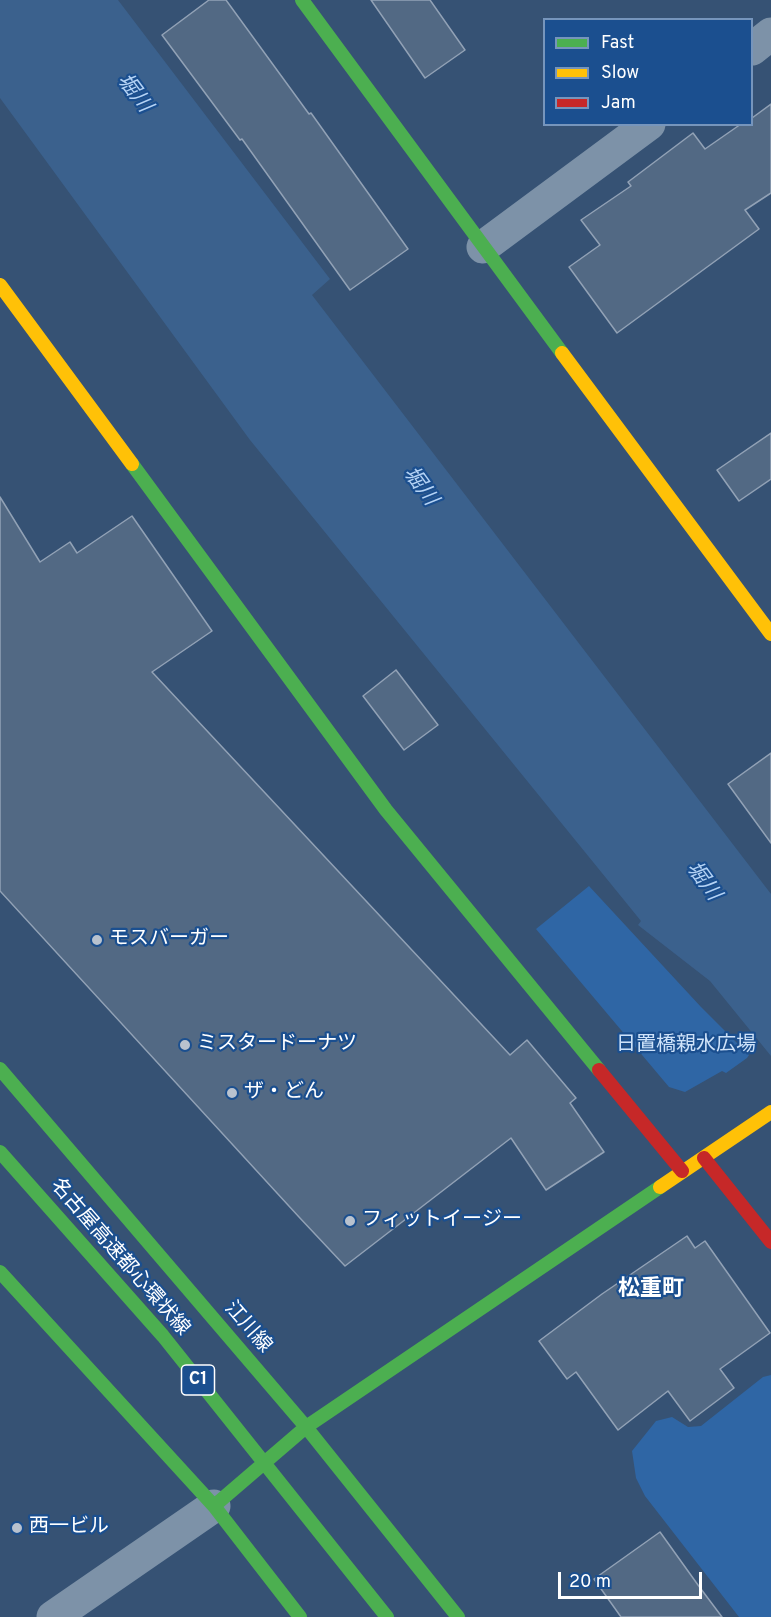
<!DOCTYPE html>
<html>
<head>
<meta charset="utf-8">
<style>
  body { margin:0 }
  #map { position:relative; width:771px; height:1617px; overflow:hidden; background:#365274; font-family:Overpass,sans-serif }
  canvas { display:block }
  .legend { position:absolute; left:543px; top:18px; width:210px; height:108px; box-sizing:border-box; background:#1b4f8f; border:2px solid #7695bc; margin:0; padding:8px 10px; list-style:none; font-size:18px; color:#fff }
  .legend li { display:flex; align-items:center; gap:12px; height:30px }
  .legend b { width:30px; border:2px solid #7695bc }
  .scale { position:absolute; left:558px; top:1572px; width:144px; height:27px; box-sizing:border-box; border:3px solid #fff; border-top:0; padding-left:8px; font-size:18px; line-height:21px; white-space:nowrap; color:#fff; -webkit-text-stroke:4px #1b4f8f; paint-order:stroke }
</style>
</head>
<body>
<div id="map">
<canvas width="771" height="1617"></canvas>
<ul class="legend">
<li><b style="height:8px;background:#4caf50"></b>Fast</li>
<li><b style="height:8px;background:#ffc107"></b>Slow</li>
<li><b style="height:8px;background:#c62828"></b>Jam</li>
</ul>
<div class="scale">20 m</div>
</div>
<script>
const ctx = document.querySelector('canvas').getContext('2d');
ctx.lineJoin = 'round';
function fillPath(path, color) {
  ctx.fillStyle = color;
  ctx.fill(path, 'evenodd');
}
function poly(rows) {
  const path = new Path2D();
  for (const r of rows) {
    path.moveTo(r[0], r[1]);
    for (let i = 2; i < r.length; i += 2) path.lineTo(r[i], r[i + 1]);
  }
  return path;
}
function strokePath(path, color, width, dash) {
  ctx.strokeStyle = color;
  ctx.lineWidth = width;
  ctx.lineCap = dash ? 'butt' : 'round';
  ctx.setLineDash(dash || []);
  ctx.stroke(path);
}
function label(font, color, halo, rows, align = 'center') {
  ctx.font = font + ' Overpass,"Noto Sans JP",sans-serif';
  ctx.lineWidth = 4.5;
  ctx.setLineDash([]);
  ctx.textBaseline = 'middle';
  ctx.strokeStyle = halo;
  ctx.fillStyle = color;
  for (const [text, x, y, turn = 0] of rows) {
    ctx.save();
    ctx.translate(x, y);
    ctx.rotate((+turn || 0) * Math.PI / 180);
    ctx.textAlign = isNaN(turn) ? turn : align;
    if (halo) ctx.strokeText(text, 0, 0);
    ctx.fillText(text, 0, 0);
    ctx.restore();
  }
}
const green = poly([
  [589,886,701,1007,749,1055,747,1058,726,1073,722,1071,685,1092,669,1087,536,929],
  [771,1375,771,1617,739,1617,645,1496,636,1478,632,1451,656,1421,672,1417,688,1427,701,1426,763,1377]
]);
const water = poly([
  [0,0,118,0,330,279,312,295,771,894,771,1056,710,981,638,925,641,921,250,440,0,98]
]);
const building = poly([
  [209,0,226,0,309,114,311,113,408,249,350,290,242,139,240,140,162,35,209,0],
  [371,0,430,0,465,50,425,78,371,0],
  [771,104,771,193,745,210,759,229,617,333,569,267,600,245,581,220,631,186,628,182,693,133,705,149,741,124,752,124,752,118,771,104],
  [771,433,771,479,739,501,717,470,771,433],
  [0,497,40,562,70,542,77,553,132,516,212,631,152,672,510,1055,527,1040,576,1098,570,1103,604,1152,546,1190,511,1138,345,1266,299,1217,0,891,0,497],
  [396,670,438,725,404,750,363,696,396,670],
  [771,753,771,843,728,784,771,753],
  [687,1236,695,1248,705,1241,770,1333,720,1369,734,1388,690,1421,668,1391,618,1430,576,1372,567,1379,539,1341,602,1294,687,1236],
  [660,1532,698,1585,722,1617,621,1617,594,1579,660,1532]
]);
const street = poly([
  [752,49,771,34],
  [483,247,649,124],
  [53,1617,214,1506]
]);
const fast = poly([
  [302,0,562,353],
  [132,464,386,810,599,1070],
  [0,1069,306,1427,458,1617],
  [0,1152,163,1336,387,1617],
  [0,1272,214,1506,300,1617],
  [214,1506,306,1427,660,1187]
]);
const slow = poly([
  [0,285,132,464],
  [562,353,771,634],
  [660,1187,771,1112]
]);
const jam = poly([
  [599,1070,682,1171],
  [704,1158,771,1242]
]);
const markers = [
  [97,940,6,"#b9c2ce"],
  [185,1045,6,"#b9c2ce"],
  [232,1093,6,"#b9c2ce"],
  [350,1221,6,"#b9c2ce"],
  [17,1528,6,"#b9c2ce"]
];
const shields = [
  [198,1380,33]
];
const shieldNames = [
  ["C1",198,1380]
];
const poiNames = [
  ["モスバーガー",109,940],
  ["ミスタードーナツ",197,1045],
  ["ザ・どん",244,1093],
  ["フィットイージー",362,1221],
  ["西一ビル",29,1528]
];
const parkNames = [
  ["日置橋親水広場",686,1046]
];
const streetNames = [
  ["名古屋高速都心環状線",119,1258,49],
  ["江川線",247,1328,49]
];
const waterNames = [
  ["堀川",133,94,53],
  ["堀川",419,487,54],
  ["堀川",702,882,54]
];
const quarterNames = [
  ["松重町",651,1291]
];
fillPath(green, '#2f66a5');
fillPath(water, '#3b618d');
fillPath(building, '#526984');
strokePath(building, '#92a2b6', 1.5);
strokePath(street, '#7d92a8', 33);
strokePath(fast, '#4caf50', 14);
strokePath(slow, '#ffc107', 14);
strokePath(jam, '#c62828', 14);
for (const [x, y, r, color] of markers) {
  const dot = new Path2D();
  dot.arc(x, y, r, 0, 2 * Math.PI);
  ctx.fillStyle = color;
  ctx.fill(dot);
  strokePath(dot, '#1b4f8f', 2);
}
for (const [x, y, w] of shields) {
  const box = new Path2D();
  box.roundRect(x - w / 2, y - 15, w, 30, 4.5);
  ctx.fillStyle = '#1b4f8f';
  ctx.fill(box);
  strokePath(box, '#fff', 1.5);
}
label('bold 18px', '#fff', null, shieldNames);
label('20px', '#fff', '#1b4f8f', poiNames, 'left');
label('20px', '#cfe3fa', '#1b4f8f', parkNames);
label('20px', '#fff', '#1b4f8f', streetNames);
label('italic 21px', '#b5d3f5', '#1b4f8f', waterNames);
label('bold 22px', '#fff', '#1b4f8f', quarterNames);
</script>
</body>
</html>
